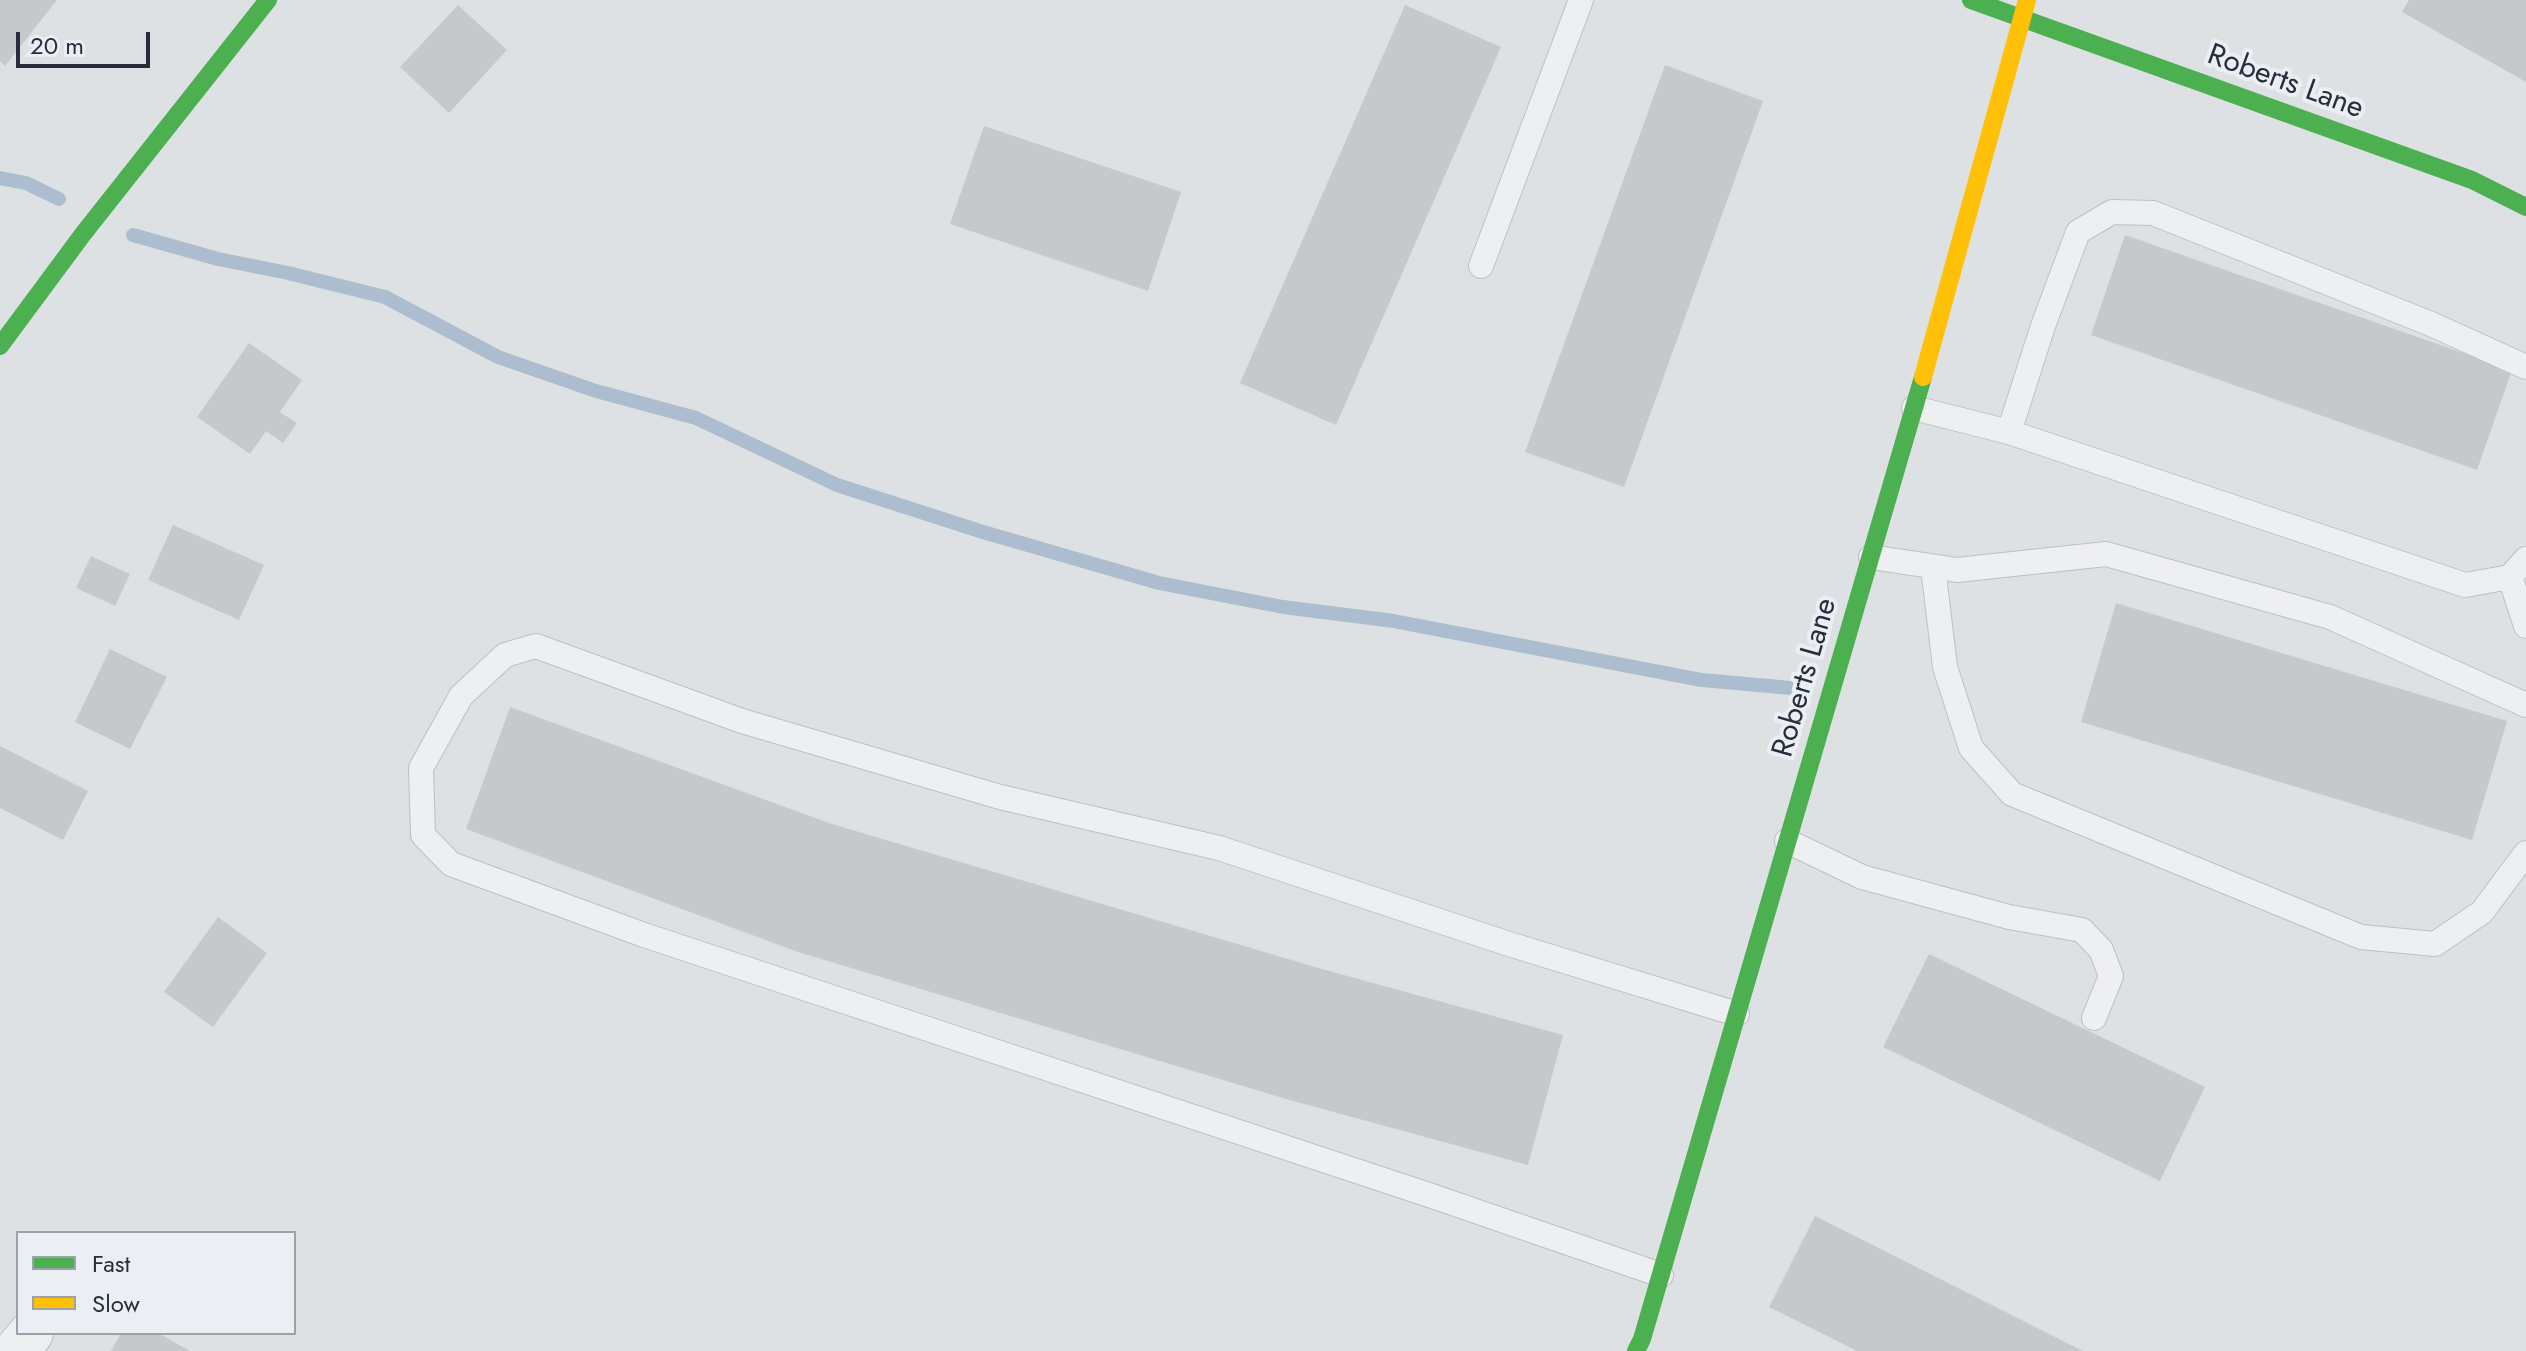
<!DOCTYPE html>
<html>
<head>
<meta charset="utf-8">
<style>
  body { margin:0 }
  #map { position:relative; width:2526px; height:1351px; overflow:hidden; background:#dee1e4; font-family:Jost,sans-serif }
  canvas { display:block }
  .legend { position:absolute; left:16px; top:1231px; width:280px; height:104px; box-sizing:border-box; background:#ebeff4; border:2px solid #9ca2aa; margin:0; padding:10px 14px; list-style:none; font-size:24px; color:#262e3c }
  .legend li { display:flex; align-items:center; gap:16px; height:40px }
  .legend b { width:40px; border:2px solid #9ca2aa }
  .scale { position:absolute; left:16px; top:32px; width:134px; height:36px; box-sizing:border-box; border:4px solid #262e3c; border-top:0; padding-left:10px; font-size:24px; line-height:28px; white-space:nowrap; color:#262e3c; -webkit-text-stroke:6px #ebeff4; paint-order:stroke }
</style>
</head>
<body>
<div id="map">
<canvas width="2526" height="1351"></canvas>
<ul class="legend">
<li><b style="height:10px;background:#4caf50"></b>Fast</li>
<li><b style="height:10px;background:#ffc107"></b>Slow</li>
</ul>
<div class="scale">20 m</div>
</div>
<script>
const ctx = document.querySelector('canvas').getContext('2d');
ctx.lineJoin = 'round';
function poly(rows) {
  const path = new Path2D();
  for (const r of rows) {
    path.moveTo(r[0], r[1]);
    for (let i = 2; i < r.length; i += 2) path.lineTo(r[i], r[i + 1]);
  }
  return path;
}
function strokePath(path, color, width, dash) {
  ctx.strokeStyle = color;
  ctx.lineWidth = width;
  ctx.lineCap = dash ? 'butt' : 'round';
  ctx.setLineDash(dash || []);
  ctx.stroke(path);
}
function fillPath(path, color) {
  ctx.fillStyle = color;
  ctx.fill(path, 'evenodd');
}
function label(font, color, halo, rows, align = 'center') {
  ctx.font = font + ' Jost,sans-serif';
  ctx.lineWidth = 8;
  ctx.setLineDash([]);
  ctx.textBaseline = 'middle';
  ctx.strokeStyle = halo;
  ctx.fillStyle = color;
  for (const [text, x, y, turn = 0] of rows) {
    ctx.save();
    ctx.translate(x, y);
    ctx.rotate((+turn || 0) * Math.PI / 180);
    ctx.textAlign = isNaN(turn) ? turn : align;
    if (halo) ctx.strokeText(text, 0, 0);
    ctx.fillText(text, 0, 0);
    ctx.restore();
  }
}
const stream = poly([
  [0,178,26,183,59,199],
  [133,235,218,259,288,273,385,297,498,357,596,391,696,418,837,485,983,532,1159,583,1283,607,1394,621,1702,680,1802,689]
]);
const building = poly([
  [0,0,57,0,5,66,0,61],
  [2409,0,2526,0,2526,82,2402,12],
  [458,5,507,50,449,113,400,67],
  [1405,5,1501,47,1336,425,1240,383],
  [1665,65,1763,101,1624,487,1525,452],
  [984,126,1181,192,1148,291,950,224],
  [2125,235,2512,370,2477,470,2091,335],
  [249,343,302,380,280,412,297,423,283,443,266,431,250,454,197,417],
  [173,525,264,565,239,620,148,580],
  [91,556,130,574,115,606,76,588],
  [2116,603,2507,721,2472,840,2081,722],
  [110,649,167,677,130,749,75,722],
  [510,707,832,824,1322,969,1563,1035,1528,1165,1286,1099,798,952,466,829],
  [0,746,88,791,63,840,0,808],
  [218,917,267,953,213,1027,164,992],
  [1929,954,2205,1087,2160,1181,1883,1047],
  [1815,1216,2083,1351,1857,1351,1769,1307],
  [121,1333,158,1333,190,1351,111,1351]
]);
const lane = poly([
  [1481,266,1581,0],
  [1914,408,2009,432,2465,585,2510,577,2526,559],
  [2009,432,2043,326,2078,232,2112,212,2153,213,2431,324,2526,367],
  [1871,557,1957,570,2106,554,2330,617,2526,705],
  [1933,567,1945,667,1971,748,2012,794,2361,937,2435,944,2482,912,2526,853],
  [2510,577,2526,626],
  [1787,841,1862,877,2009,917,2082,930,2101,950,2111,976,2094,1018],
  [1661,1275,1432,1196,644,935,451,864,423,835,421,768,461,696,505,655,536,646,742,721,1000,797,1219,848,1509,944,1737,1014]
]);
const street = poly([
  [16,1351,31,1333]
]);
const fast = poly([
  [1971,0,2472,180,2526,207],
  [0,346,83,234,268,0],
  [1636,1351,1642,1339,1923,377]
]);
const slow = poly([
  [1923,377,2027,0]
]);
const streetNames = [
  ["Roberts Lane",2285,83,20],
  ["Roberts Lane",1806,678,-74]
];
strokePath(stream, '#acbdcf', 14);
fillPath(building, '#c6c9cc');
strokePath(lane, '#bdbfc2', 26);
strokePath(street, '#bdbfc2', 46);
strokePath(lane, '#eeeff1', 24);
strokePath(street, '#eeeff1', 44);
strokePath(fast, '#4caf50', 18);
strokePath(slow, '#ffc107', 18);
label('30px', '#262e3c', '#ebeff4', streetNames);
</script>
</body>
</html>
